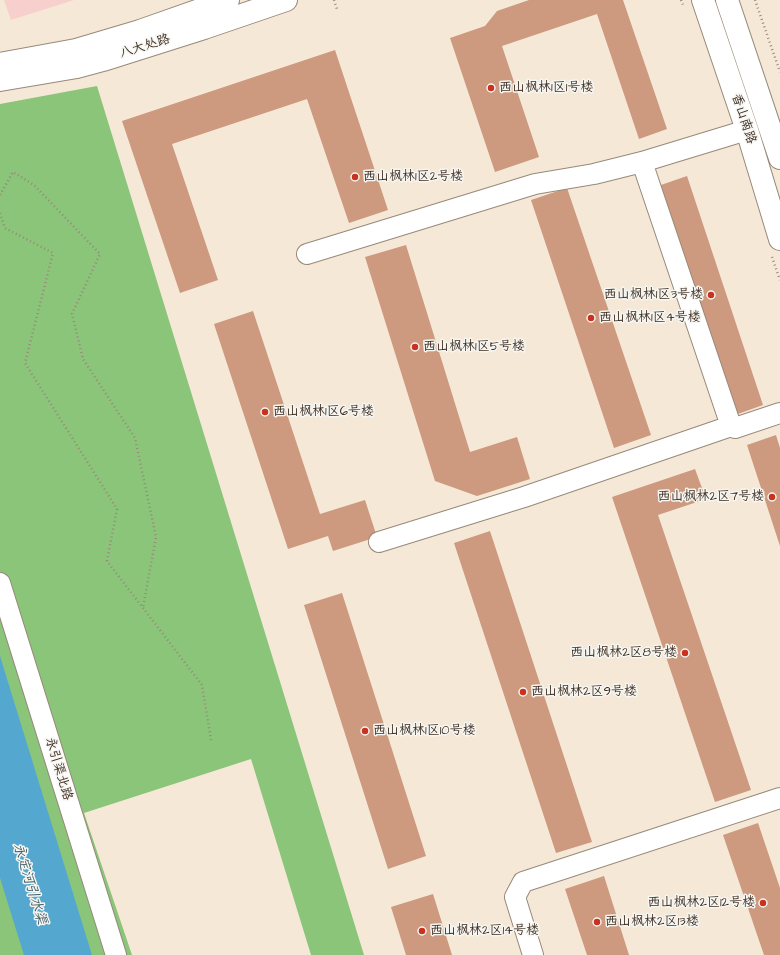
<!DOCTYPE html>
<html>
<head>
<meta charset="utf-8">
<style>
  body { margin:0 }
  canvas { display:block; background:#f5e8d6 }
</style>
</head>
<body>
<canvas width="780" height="955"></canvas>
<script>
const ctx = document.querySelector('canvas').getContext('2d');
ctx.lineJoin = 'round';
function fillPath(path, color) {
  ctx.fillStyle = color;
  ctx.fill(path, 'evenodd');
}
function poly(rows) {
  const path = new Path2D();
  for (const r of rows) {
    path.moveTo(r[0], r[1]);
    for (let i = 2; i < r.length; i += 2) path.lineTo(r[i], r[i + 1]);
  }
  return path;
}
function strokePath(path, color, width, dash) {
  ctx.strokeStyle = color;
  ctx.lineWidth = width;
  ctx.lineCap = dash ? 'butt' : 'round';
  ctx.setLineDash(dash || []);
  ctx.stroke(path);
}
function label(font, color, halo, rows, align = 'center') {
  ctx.font = font + ' "Architects Daughter","LXGW WenKai TC",sans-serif';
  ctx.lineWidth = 3;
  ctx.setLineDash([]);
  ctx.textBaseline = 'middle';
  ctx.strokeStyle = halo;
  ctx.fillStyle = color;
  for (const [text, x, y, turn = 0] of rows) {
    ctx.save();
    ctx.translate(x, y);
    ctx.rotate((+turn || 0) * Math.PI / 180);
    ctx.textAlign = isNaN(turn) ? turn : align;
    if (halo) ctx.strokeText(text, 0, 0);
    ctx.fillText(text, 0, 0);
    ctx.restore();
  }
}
const built = poly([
  [4,0,74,0,11,20]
]);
const green = poly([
  [97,86,364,955,311,955,251,759,84,813,132,955,0,955,0,104]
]);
const water = poly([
  [0,656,92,955,24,955,0,878]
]);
const building = poly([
  [529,0,623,0,667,129,639,139,597,14,502,46,539,157,495,172,450,38,485,26,497,11],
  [335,50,388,210,349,223,307,99,172,144,218,280,180,293,122,121],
  [687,176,763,405,735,415,658,186],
  [567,188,651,435,614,448,531,200],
  [406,245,470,452,517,437,530,479,477,496,435,481,365,257],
  [253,311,320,514,365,500,377,537,333,551,328,536,288,549,214,324],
  [776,435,780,448,780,546,747,445],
  [695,469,706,499,658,515,751,790,715,802,612,497],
  [490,531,592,842,556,853,454,543],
  [342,593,426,856,388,869,304,605],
  [758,823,780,888,780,955,764,955,723,835],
  [604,876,629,955,587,955,565,889],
  [433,894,452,955,406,955,391,907]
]);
const path = poly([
  [334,0,337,9],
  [681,0,684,7],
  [755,0,780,72],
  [0,195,13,172,34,185,100,254,72,314,83,359,135,438,156,537,143,607],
  [0,213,5,228,53,253,25,363,117,509,107,561,202,685,211,740],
  [772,257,780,280]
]);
const minor = poly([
  [642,162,731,426],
  [307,254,535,184,594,174,642,162,747,130],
  [379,542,524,497,731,426,735,428,780,413],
  [0,583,116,955],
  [533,955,515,897,523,882,780,798]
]);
const tertiary = poly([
  [0,64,76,50,140,31,228,0],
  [0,80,77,67,103,60,204,28,286,0]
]);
const secondary = poly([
  [703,0,747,130,780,239],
  [727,0,780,158]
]);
const markers = [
  [491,88,4,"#c8321e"],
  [355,177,4,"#c8321e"],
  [711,295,4,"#c8321e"],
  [591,318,4,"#c8321e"],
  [415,347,4,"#c8321e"],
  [265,412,4,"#c8321e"],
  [772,497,4,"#c8321e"],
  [685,653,4,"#c8321e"],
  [523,692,4,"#c8321e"],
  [365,731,4,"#c8321e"],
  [763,903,4,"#c8321e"],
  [597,922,4,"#c8321e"],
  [422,931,4,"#c8321e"]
];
const streetNames = [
  ["八大处路",145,47,-17],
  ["香山南路",743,119,72],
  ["永引渠北路",58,769,73]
];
const poiNames = [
  ["西山枫林1区1号楼",499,88],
  ["西山枫林1区2号楼",363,177],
  ["西山枫林1区3号楼",703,295,"right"],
  ["西山枫林1区4号楼",599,318],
  ["西山枫林1区5号楼",423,347],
  ["西山枫林1区6号楼",273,412],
  ["西山枫林2区7号楼",764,497,"right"],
  ["西山枫林2区8号楼",677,653,"right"],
  ["西山枫林2区9号楼",531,692],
  ["西山枫林1区10号楼",373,731],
  ["西山枫林2区12号楼",755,903,"right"],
  ["西山枫林2区13楼",605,922],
  ["西山枫林2区14号楼",430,931]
];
const waterNames = [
  ["永定河引水渠",29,884,73]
];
fillPath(built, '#f7d0cd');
fillPath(green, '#8ac57a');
fillPath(water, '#54a8cf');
fillPath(building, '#cd997f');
strokePath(minor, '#98897a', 22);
strokePath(tertiary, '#98897a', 24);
strokePath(secondary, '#98897a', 24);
strokePath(path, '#98897a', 2.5, [1, 3]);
strokePath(minor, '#fff', 20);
strokePath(tertiary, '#fff', 22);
strokePath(secondary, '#fff', 22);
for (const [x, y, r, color] of markers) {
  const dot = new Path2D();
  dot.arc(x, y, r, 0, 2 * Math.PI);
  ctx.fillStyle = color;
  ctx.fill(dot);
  strokePath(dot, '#f6f6f2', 1.5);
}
label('13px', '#3b2a1e', '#f6f6f2', streetNames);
label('13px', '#3b2a1e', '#f6f6f2', poiNames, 'left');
label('italic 14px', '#455c65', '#f6f6f2', waterNames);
</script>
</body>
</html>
